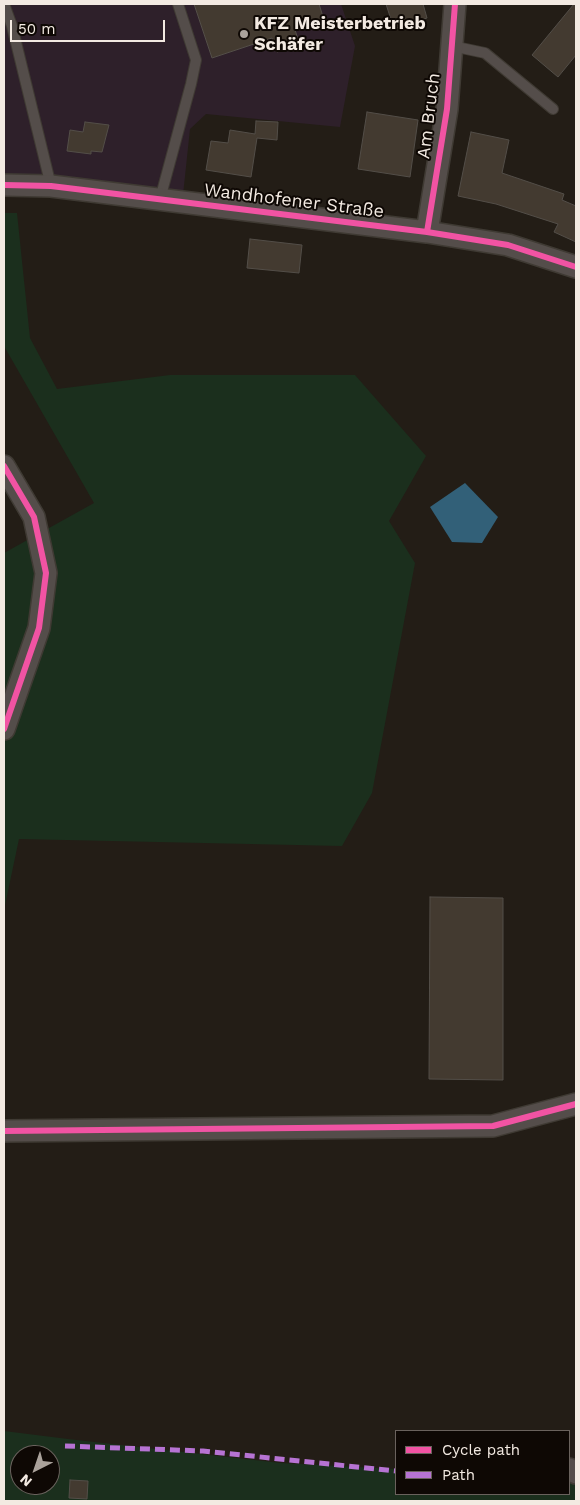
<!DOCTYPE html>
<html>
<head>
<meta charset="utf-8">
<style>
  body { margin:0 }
  #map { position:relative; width:580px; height:1505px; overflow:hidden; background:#231d16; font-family:"Work Sans",sans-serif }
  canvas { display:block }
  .frame { position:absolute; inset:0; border:5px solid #f3eae2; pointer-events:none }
  .legend { position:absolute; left:395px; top:1430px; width:175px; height:65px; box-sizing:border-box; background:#0e0804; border:1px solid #6a625d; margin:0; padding:6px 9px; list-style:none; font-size:15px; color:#f3eae2 }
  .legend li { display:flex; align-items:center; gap:10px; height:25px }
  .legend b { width:25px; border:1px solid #6a625d }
  .north { position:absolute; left:10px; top:1445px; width:50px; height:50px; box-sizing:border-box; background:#0e0804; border:1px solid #6a625d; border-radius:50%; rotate:221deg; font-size:14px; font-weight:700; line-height:20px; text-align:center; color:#f3eae2 }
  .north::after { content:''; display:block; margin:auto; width:18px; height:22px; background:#aaa29b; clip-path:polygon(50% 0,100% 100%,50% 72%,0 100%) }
  .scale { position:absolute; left:10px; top:20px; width:155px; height:22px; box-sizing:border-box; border:2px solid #f3eae2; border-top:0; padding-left:6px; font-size:15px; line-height:18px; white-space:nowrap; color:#f3eae2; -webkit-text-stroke:4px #0e0804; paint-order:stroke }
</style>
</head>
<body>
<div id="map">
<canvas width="580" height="1505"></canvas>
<div class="frame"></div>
<ul class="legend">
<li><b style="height:6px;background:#f153a3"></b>Cycle path</li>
<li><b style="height:6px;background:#b673d3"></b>Path</li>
</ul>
<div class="north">N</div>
<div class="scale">50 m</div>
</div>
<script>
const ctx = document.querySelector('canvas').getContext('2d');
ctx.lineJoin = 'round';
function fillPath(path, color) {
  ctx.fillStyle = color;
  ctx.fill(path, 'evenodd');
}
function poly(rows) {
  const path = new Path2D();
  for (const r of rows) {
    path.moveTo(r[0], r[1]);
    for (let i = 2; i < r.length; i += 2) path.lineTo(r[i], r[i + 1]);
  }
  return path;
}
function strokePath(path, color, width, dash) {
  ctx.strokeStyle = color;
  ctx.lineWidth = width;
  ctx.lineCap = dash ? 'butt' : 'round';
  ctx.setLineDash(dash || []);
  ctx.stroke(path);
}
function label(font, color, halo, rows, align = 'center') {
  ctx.font = font + ' "Work Sans",sans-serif';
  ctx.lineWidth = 4;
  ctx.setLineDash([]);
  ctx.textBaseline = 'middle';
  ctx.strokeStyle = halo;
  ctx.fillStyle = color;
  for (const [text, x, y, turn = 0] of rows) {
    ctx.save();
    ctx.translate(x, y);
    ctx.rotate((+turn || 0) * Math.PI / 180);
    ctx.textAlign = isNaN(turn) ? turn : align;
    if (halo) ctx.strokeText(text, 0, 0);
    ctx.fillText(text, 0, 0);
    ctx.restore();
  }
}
const commercial = poly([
  [4,4,341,4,355,46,340,127,206,114,190,129,183,195,4,188]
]);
const green = poly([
  [4,213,17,213,30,338,57,389,170,375,355,375,426,456,389,521,415,563,372,793,342,846,19,839,4,910,4,553,94,503,4,346],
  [4,1431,68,1439,281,1463,396,1469,396,1494,569,1494,569,1477,576,1481,576,1501,4,1501],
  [20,1455,50,1455,50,1485,20,1485]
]);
const water = poly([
  [465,483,498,517,482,543,452,542,430,507]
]);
const building = poly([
  [194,4,319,4,324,20,295,30,300,45,277,52,272,38,212,58,194,4],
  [386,4,423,4,427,18,394,29,386,4],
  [574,4,576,4,576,55,558,77,532,55,574,4],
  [367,112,418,120,410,177,358,169,367,112],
  [256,121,278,122,277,140,257,138,251,177,206,170,211,141,228,143,230,130,255,134,256,121],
  [85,122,109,125,102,152,91,151,91,154,67,151,70,130,83,132,85,122],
  [471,132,509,140,502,173,564,194,562,200,576,206,576,242,554,232,558,224,496,204,458,196,471,132],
  [250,239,302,245,299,273,247,268,250,239],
  [430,897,503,898,503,1080,429,1079,430,897],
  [70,1480,88,1481,87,1499,69,1498,70,1480]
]);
const service = poly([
  [4,4,12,26,51,186],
  [452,46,485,53,553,109],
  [160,199,191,84,196,60,178,4]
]);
const minor = poly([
  [4,185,51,186,427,232,508,245,576,267],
  [427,232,447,109,455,4],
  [4,466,34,517,46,573,39,628,4,729],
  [4,1131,493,1126,576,1104],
  [569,1469,576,1473]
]);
const quiet = poly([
  [65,1446,203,1451,396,1471]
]);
const cycleway = poly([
  [4,185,51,186,427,232,508,245,576,267],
  [427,232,447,109,455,4],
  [4,466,34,517,46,573,39,628,4,729],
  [4,1131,493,1126,576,1104]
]);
const markers = [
  [244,34,5,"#aaa29b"]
];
const poiNames = [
  ["KFZ Meisterbetrieb",254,24],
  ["Schäfer",254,45]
];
const streetNames = [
  ["Am Bruch",429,116,-83],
  ["Wandhofener Straße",294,201,7]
];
fillPath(commercial, '#2e202a');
fillPath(green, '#1b2f1d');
fillPath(water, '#326078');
fillPath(building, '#433a30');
strokePath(building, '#534e48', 1);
strokePath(service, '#3f3a33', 12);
strokePath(minor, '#3f3a33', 24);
strokePath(service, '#544d4a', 10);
strokePath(minor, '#544d4a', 21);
strokePath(quiet, '#b673d3', 5, [10, 5]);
strokePath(cycleway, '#f153a3', 6);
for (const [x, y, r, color] of markers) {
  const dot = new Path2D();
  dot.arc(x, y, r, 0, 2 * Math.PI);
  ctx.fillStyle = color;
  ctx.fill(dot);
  strokePath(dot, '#0e0804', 2);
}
label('bold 18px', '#f3eae2', '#0e0804', poiNames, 'left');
label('18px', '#f3eae2', '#0e0804', streetNames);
</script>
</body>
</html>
